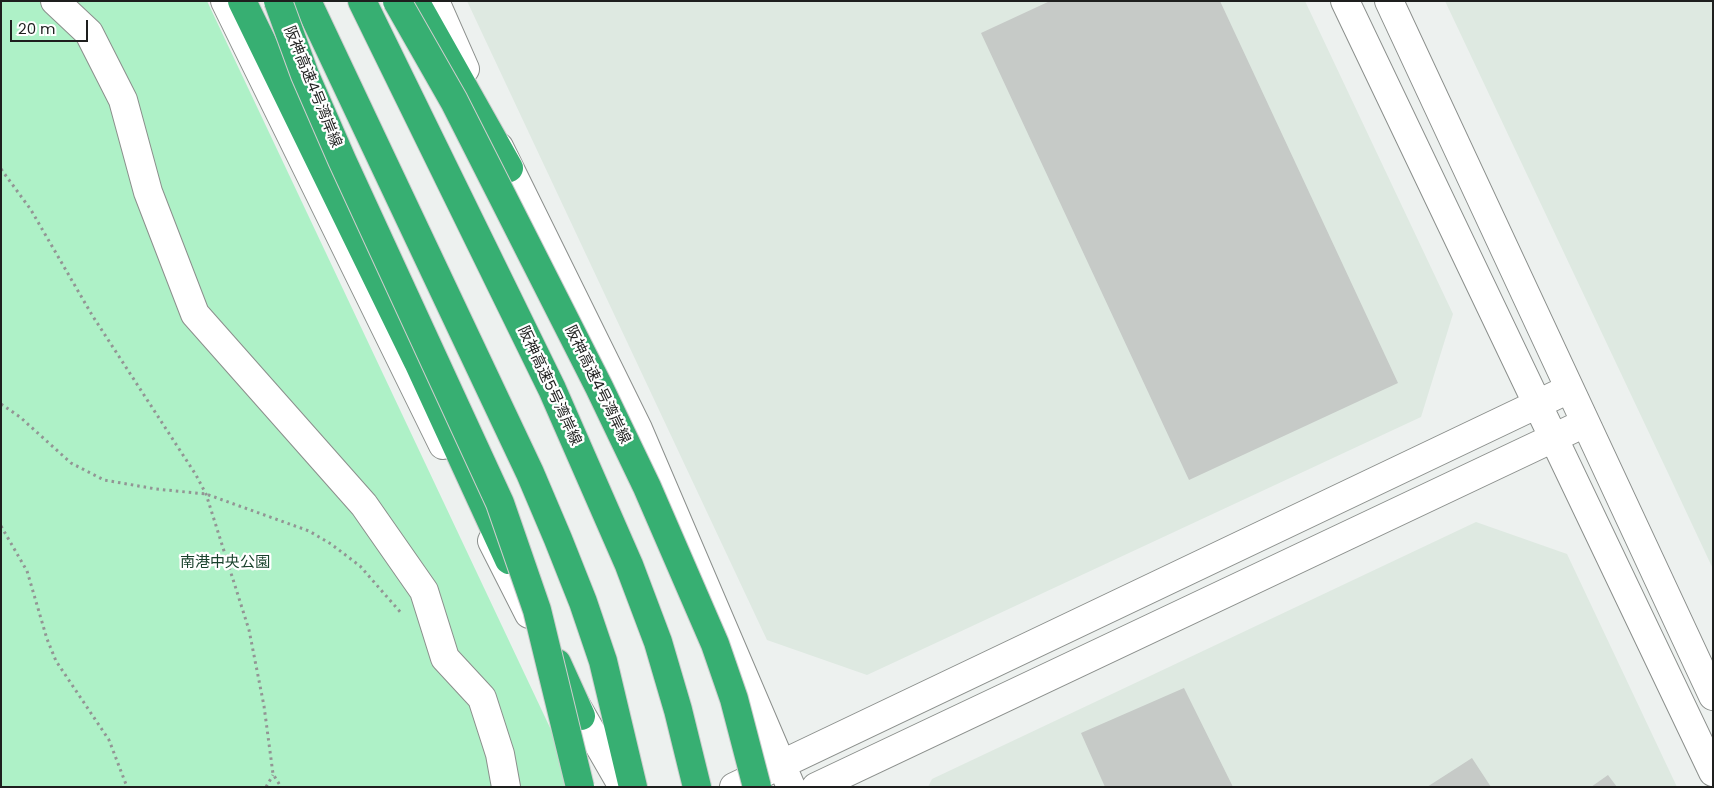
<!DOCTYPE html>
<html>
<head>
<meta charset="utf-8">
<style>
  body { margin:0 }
  #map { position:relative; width:1714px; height:788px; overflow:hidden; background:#edf1ef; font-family:Poppins,sans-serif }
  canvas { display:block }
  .frame { position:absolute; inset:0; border:2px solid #1e1f1e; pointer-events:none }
  .scale { position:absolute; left:10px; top:20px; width:78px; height:22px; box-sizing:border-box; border:2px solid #1e1f1e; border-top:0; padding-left:6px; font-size:15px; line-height:18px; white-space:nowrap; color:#1e1f1e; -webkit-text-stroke:4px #fff; paint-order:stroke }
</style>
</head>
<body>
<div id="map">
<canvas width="1714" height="788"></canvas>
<div class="frame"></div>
<div class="scale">20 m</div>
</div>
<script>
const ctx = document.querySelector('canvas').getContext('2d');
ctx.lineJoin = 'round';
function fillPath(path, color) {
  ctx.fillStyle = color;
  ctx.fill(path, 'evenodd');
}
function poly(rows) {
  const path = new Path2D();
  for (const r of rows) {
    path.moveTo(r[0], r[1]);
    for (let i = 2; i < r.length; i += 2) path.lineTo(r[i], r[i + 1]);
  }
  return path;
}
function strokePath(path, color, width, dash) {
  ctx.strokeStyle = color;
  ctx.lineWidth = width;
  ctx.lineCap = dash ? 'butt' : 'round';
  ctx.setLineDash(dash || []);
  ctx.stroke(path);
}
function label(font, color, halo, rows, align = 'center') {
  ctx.font = font + ' Poppins,"Noto Sans JP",sans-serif';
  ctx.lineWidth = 4.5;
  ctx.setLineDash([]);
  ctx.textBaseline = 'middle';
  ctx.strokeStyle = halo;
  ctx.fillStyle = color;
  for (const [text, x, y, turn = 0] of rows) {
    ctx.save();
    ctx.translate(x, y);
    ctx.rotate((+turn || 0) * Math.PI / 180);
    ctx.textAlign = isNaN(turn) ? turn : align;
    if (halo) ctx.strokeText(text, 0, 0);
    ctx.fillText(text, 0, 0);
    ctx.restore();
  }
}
const built = poly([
  [467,1,1305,1,1453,314,1421,417,867,675,767,640],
  [1445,1,1713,1,1713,569,1668,473],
  [1476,522,1567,554,1677,787,928,787,932,779]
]);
const green = poly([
  [1,1,207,1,578,787,1,787]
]);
const building = poly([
  [1050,1,1220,1,1398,383,1189,480,981,33],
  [1184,688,1233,787,1105,787,1081,733],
  [1472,758,1491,787,1427,787],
  [1608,775,1617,787,1591,787]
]);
const path = poly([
  [1,169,31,210,92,315,196,475,206,494,249,630,264,706,273,774,281,787],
  [1,404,20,417,71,463,104,480,156,489,206,494,309,531,331,544,360,566,402,614],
  [1,526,27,571,47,639,56,661,109,740,127,787],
  [266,787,273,775]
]);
const street = poly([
  [55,1,89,33,123,100,148,192,195,314,364,505,424,591,445,658,482,698,500,754,506,787],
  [225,1,443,445],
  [492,541,529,614],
  [570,695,623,787]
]);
const secondary = poly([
  [435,1,465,69],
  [1345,1,1713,772],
  [1389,1,1713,696],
  [499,147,638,429,791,787],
  [734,787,1569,389],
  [816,787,1585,423]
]);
const highway = poly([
  [242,1,418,362,509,560],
  [307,1,530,473,558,539,583,602,603,661,633,787],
  [362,1,552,389,629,565,658,642,678,710,697,787],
  [415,1,509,168],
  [557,663,581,716]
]);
const highwayBridge = poly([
  [278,1,305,75,342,160,500,503,537,610,580,787],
  [397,1,454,101,599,387,647,487,715,644,734,699,757,787]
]);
const streetNames = [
  ["阪神高速4号湾岸線",312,87,68],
  ["阪神高速4号湾岸線",597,385,64],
  ["阪神高速5号湾岸線",549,386,65]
];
const parkNames = [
  ["南港中央公園",225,563]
];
fillPath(built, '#dee9e1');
fillPath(green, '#aef1c7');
fillPath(building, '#c6cac7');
strokePath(street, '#8b8f8c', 30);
strokePath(secondary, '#8b8f8c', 30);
strokePath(highway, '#cecece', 30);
strokePath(path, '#929594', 3, [2.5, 4]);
strokePath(street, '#fff', 28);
strokePath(secondary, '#fff', 28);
strokePath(highway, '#37af72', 28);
strokePath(highwayBridge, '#cecece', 30, []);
strokePath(highwayBridge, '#37af72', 28);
label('15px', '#1e1f1e', '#fff', streetNames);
label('15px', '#19422c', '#fff', parkNames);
</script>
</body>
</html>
